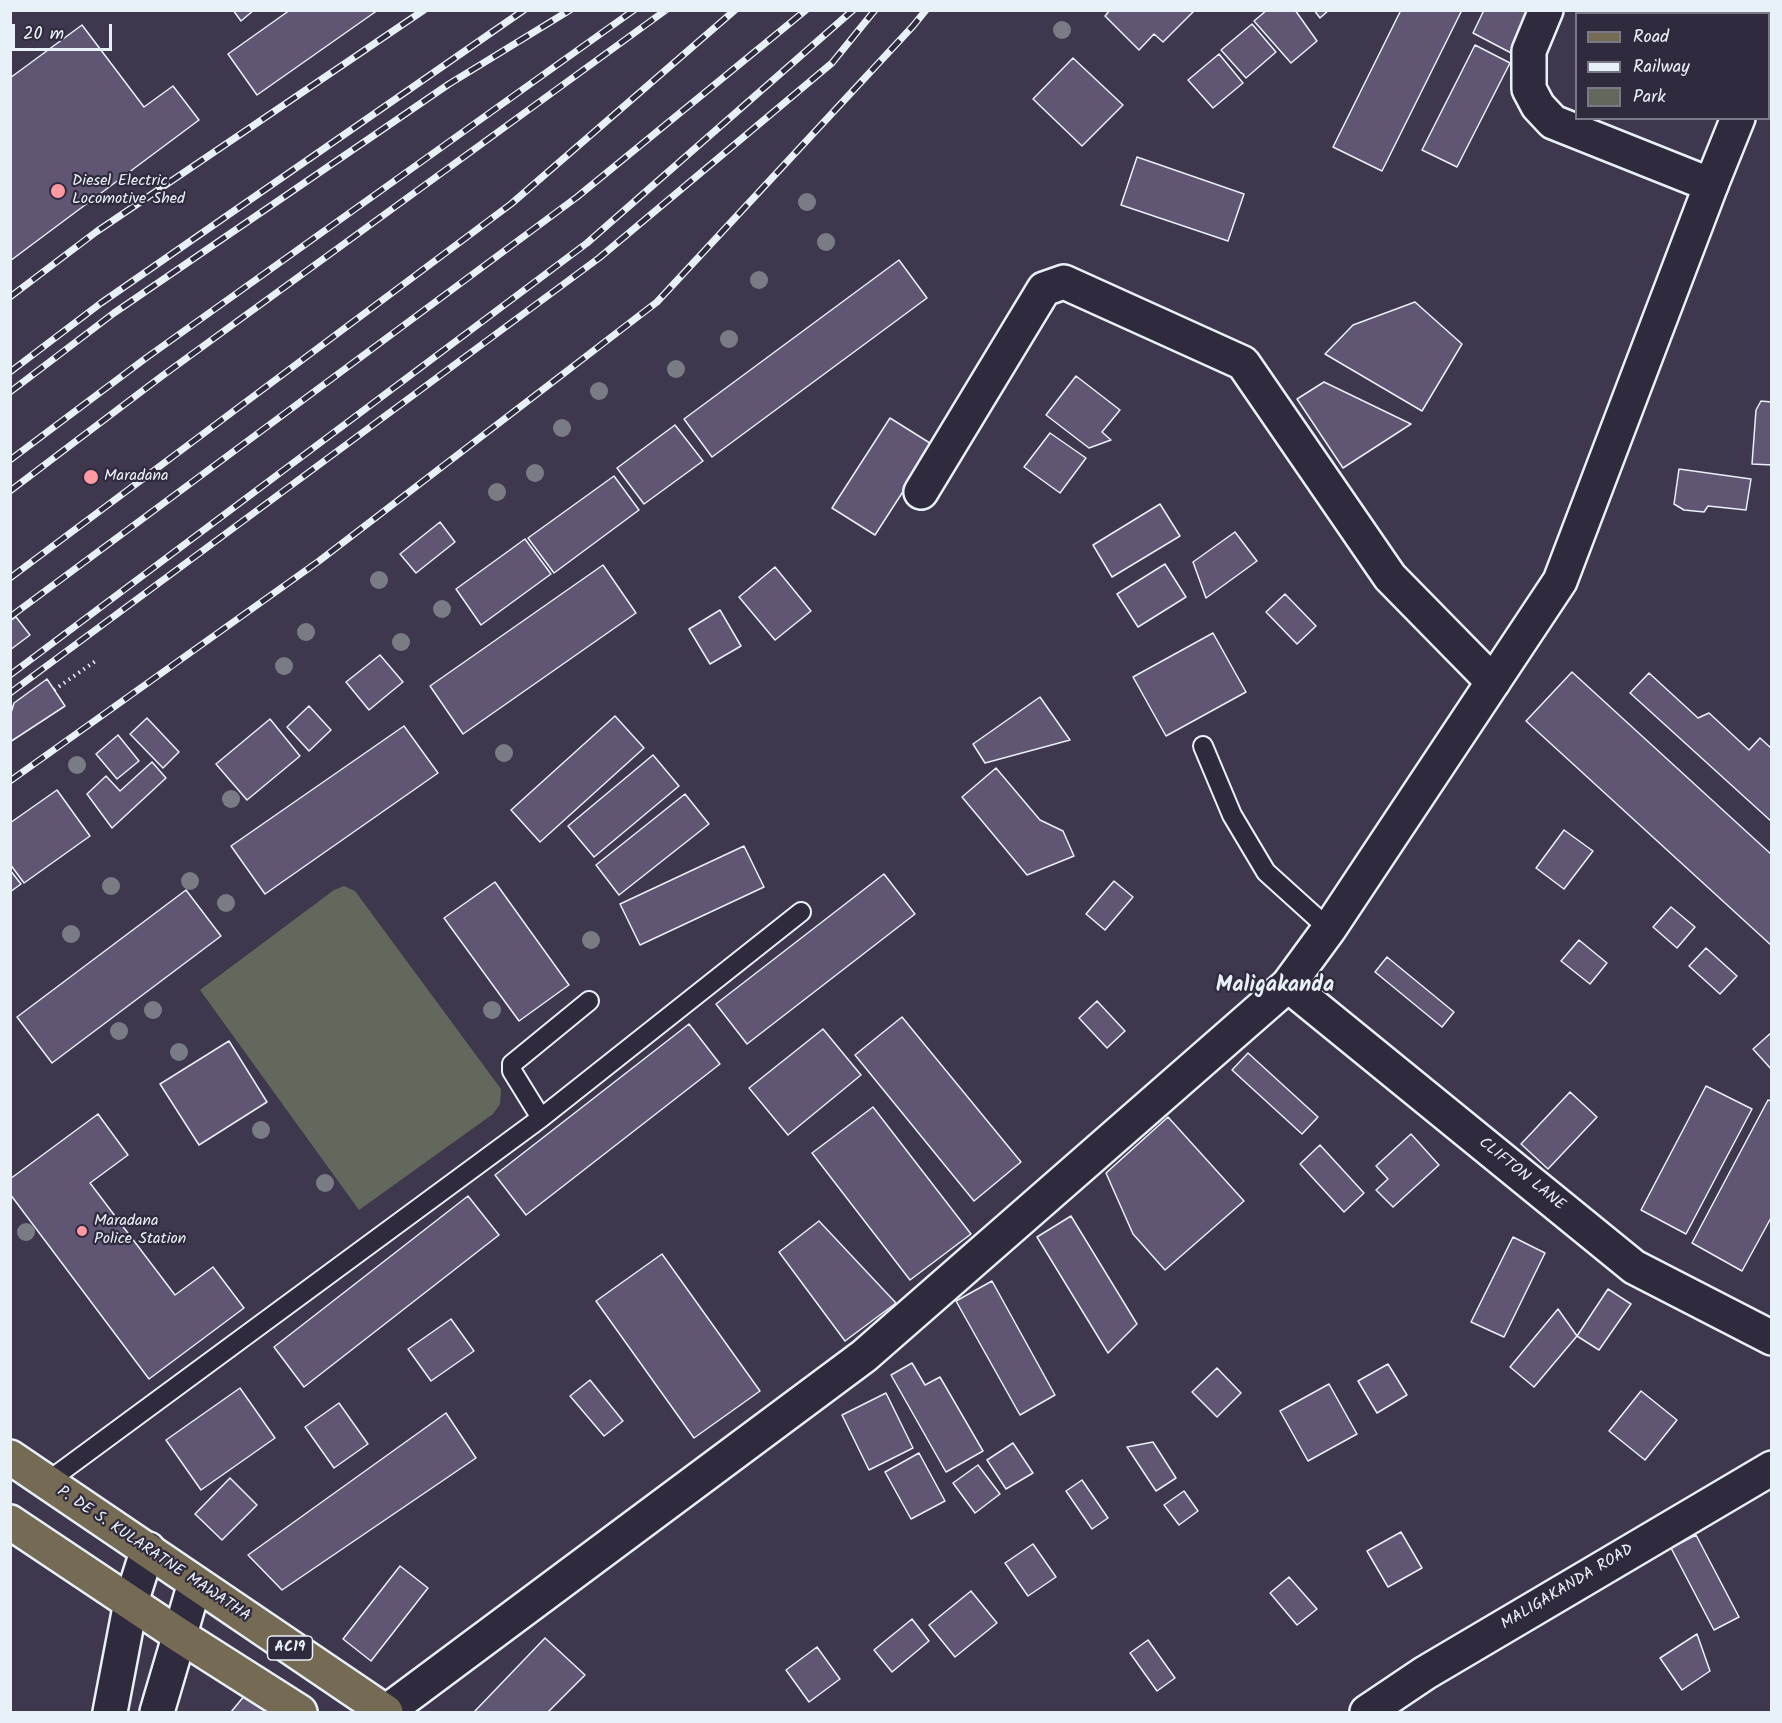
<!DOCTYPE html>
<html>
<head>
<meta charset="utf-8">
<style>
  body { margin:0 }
  #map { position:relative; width:1782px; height:1723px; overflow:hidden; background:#3e374e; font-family:Kalam,sans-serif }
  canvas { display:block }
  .frame { position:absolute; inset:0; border:12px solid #e8f1f8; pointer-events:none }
  .legend { position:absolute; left:1575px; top:12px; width:195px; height:108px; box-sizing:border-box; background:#2f2a3d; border:2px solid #797a88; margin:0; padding:8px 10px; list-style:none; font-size:18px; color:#e8f1f8 }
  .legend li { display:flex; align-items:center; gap:12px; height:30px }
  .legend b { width:30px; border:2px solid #797a88 }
  .scale { position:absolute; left:12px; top:24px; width:100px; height:27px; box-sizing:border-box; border:3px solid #e8f1f8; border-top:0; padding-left:8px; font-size:18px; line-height:21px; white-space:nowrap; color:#e8f1f8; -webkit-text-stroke:4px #2f2a3d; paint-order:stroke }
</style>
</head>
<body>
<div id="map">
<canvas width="1782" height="1723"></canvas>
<div class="frame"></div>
<ul class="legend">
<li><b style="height:8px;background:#756b55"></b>Road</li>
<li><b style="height:8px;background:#e8f1f8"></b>Railway</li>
<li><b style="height:16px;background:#62695c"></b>Park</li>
</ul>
<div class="scale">20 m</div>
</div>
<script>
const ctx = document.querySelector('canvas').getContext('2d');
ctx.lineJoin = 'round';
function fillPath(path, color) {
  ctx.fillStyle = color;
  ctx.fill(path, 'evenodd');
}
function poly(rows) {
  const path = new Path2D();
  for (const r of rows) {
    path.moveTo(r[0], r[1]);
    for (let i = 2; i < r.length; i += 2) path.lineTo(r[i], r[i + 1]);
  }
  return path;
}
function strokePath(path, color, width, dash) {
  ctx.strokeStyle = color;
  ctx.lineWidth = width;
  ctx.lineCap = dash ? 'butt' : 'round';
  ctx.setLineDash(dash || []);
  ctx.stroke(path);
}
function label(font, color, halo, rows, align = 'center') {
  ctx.font = font + ' Kalam,sans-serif';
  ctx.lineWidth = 4.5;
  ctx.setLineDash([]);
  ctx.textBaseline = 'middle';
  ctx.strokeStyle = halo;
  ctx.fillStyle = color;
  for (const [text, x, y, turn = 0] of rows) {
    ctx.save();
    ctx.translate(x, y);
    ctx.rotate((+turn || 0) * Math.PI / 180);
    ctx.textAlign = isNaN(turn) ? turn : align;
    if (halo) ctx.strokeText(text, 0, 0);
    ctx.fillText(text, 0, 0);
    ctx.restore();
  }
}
const green = poly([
  [344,886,355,891,501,1089,500,1104,493,1114,359,1210,200,990,334,890]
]);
const building = poly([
  [233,10,254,10,241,21,233,10],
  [290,10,378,10,257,95,228,54,290,10],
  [1110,10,1195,10,1163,42,1154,34,1139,50,1105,16,1110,10],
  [1267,10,1295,10,1317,41,1291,63,1254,21,1267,10],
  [1314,10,1329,10,1320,18,1314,10],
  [1401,10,1462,10,1382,171,1333,147,1401,10],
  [1484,10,1535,10,1513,54,1473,33,1484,10],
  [1640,10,1685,10,1685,14,1640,14,1640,10],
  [1252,24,1276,52,1246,78,1221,50,1252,24],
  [82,25,144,107,173,86,199,120,10,261,10,78,82,25],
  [1475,45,1510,63,1457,167,1422,150,1475,45],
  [1219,54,1243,83,1213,108,1188,80,1219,54],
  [1073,58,1123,105,1082,146,1033,99,1073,58],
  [1137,157,1244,194,1228,241,1121,205,1137,157],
  [899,260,927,298,712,457,684,419,899,260],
  [1415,302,1462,344,1422,411,1325,354,1353,325,1415,302],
  [1076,376,1120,410,1102,432,1111,440,1089,448,1046,415,1076,376],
  [1324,382,1411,424,1343,468,1297,399,1324,382],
  [1761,401,1772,402,1772,465,1752,464,1756,410,1761,401],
  [890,418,933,445,875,535,832,508,890,418],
  [675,425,703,461,644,504,617,468,675,425],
  [1050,433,1086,458,1060,493,1024,467,1050,433],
  [1679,469,1751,479,1746,510,1708,506,1704,512,1684,510,1674,504,1679,469],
  [614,476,639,510,554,573,528,538,614,476],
  [1160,504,1180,536,1112,577,1093,545,1160,504],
  [440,522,455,542,416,573,400,554,440,522],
  [1235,532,1257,561,1206,598,1193,562,1235,532],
  [525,539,551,574,481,625,456,589,525,539],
  [1165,564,1186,597,1138,627,1117,594,1165,564],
  [603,565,636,613,463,734,430,686,603,565],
  [775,567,811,611,775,640,739,597,775,567],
  [1285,594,1316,626,1297,644,1266,612,1285,594],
  [720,610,741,646,710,664,689,629,720,610],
  [16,617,30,635,10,650,10,621,16,617],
  [1213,633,1246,692,1166,736,1133,677,1213,633],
  [380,655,403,682,369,710,346,682,380,655],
  [1572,672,1772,855,1772,946,1526,721,1572,672],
  [1649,673,1698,718,1709,713,1749,750,1760,738,1772,749,1772,822,1630,693,1649,673],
  [47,679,65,706,10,742,10,716,14,703,47,679],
  [1040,697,1070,740,985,763,973,744,1040,697],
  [309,706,331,730,309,751,287,727,309,706],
  [615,716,644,748,540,842,511,810,615,716],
  [147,718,179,752,163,768,130,734,147,718],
  [270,719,300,756,247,800,216,764,270,719],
  [404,726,438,773,265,894,231,846,404,726],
  [118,735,139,761,117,779,96,754,118,735],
  [653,755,679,786,594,857,568,826,653,755],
  [152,762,166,778,112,828,87,794,106,776,120,791,152,762],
  [996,768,1040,820,1063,831,1074,856,1027,875,962,797,996,768],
  [57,790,90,836,24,883,10,864,10,823,57,790],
  [685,794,709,824,619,895,596,865,685,794],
  [1564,830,1593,851,1564,889,1536,868,1564,830],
  [744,846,764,887,640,945,620,904,744,846],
  [10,870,21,884,10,892,10,870],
  [884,874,915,914,747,1044,716,1004,884,874],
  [1114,881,1133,897,1105,930,1086,914,1114,881],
  [495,882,569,985,519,1021,444,918,495,882],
  [186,890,221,936,52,1063,17,1017,186,890],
  [1671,907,1695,927,1677,948,1653,927,1671,907],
  [1579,940,1607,963,1590,984,1561,961,1579,940],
  [1706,948,1737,976,1720,994,1689,966,1706,948],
  [1387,957,1454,1012,1442,1027,1375,972,1387,957],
  [1097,1001,1125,1031,1107,1048,1079,1018,1097,1001],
  [902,1017,1021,1162,974,1201,855,1055,902,1017],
  [689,1024,720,1064,526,1215,495,1175,689,1024],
  [823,1029,861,1075,788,1135,749,1088,823,1029],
  [1772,1032,1772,1070,1753,1049,1772,1032],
  [229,1041,267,1102,199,1145,160,1084,229,1041],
  [1248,1053,1318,1117,1302,1134,1232,1070,1248,1053],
  [1706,1086,1752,1109,1686,1234,1641,1210,1706,1086],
  [1570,1092,1597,1117,1548,1169,1521,1144,1570,1092],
  [1768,1100,1772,1101,1772,1216,1742,1271,1692,1243,1768,1100],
  [873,1107,971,1234,910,1280,812,1153,873,1107],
  [98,1114,128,1155,90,1183,175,1295,213,1267,244,1308,149,1379,10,1194,10,1179,98,1114],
  [1168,1117,1244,1201,1165,1270,1133,1234,1106,1173,1168,1117],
  [1411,1134,1439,1165,1393,1207,1376,1190,1388,1179,1376,1166,1411,1134],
  [1320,1145,1364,1193,1344,1212,1300,1164,1320,1145],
  [468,1196,499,1235,304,1387,274,1347,468,1196],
  [1071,1216,1137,1324,1108,1353,1037,1237,1071,1216],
  [819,1221,896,1303,845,1341,779,1252,819,1221],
  [1513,1237,1545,1253,1504,1337,1471,1322,1513,1237],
  [662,1254,760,1391,694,1438,596,1301,662,1254],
  [992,1281,1055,1395,1020,1415,956,1301,992,1281],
  [1608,1289,1631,1304,1599,1350,1577,1336,1608,1289],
  [1558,1309,1577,1336,1534,1387,1510,1367,1558,1309],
  [451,1319,474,1351,431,1381,408,1349,451,1319],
  [912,1363,925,1385,940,1377,983,1451,946,1472,891,1375,912,1363],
  [1388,1364,1407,1395,1377,1413,1358,1381,1388,1364],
  [1217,1368,1241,1393,1217,1417,1192,1392,1217,1368],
  [590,1380,623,1421,604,1436,570,1396,590,1380],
  [1329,1384,1357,1434,1308,1461,1280,1411,1329,1384],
  [240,1388,275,1438,201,1490,166,1440,240,1388],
  [1641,1391,1677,1420,1645,1460,1609,1431,1641,1391],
  [886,1393,913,1448,869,1470,842,1415,886,1393],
  [339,1403,368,1444,334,1468,305,1427,339,1403],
  [446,1413,476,1458,282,1590,248,1555,446,1413],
  [1153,1442,1176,1478,1156,1491,1127,1447,1153,1442],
  [1013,1443,1033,1473,1006,1489,987,1460,1013,1443],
  [919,1453,945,1501,911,1519,885,1472,919,1453],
  [978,1465,1000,1494,975,1513,953,1483,978,1465],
  [230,1478,257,1505,222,1540,195,1514,230,1478],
  [1082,1480,1108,1518,1092,1529,1066,1491,1082,1480],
  [1184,1491,1198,1511,1179,1525,1164,1505,1184,1491],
  [1401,1532,1422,1568,1388,1587,1367,1551,1401,1532],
  [1696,1535,1739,1617,1714,1630,1671,1548,1696,1535],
  [1033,1544,1056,1577,1028,1596,1005,1563,1033,1544],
  [400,1566,428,1588,371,1661,343,1639,400,1566],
  [1289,1577,1317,1609,1297,1625,1270,1593,1289,1577],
  [971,1591,997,1623,955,1657,929,1625,971,1591],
  [912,1619,929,1641,892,1672,874,1650,912,1619],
  [1697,1634,1710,1671,1682,1690,1660,1658,1697,1634],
  [545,1638,585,1675,548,1712,474,1712,545,1638],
  [1148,1640,1175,1678,1157,1691,1130,1653,1148,1640],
  [817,1647,840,1679,809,1702,786,1670,817,1647],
  [245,1695,268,1712,231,1712,245,1695]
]);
const path = poly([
  [54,690,97,660]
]);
const lane = poly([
  [1203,746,1232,815,1266,872,1329,929],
  [541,1118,512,1071,512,1064,589,1001],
  [47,1482,541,1118,801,912]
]);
const street = poly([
  [1546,10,1529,51,1529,89,1538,106,1553,122,1711,185],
  [921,492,1044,289,1064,282,1243,363,1390,577,1493,682],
  [1288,985,1634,1267,1772,1338]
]);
const secondary = poly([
  [1768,44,1772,35],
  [110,1712,131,1602,148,1549],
  [157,1712,195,1583],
  [386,1712,864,1356,1288,985,1329,929,1560,581,1711,185,1738,118],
  [1367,1712,1425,1673,1772,1468]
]);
const primary = poly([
  [10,1457,386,1712],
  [10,1522,179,1635,300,1712]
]);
const rail = poly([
  [10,297,96,232,424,10],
  [10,372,101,303,524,10],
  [10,392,114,313,449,84,570,10],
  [10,460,146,358,634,10],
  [10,491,162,376,666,10],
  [10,578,511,204,735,10],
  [10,617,577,197,806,10],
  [10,675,587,243,853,10],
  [10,693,599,258,832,63,875,10],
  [10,781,319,561,657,302,913,26,926,10]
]);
const trees = [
  [1062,30],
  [807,202],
  [826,242],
  [759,280],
  [729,339],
  [676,369],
  [599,391],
  [562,428],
  [535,473],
  [497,492],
  [379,580],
  [442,609],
  [306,632],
  [401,642],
  [284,666],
  [504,753],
  [77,765],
  [231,799],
  [190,881],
  [111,886],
  [226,903],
  [71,934],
  [591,940],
  [153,1010],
  [492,1010],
  [119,1031],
  [179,1052],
  [261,1130],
  [325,1183],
  [26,1232]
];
const markers = [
  [58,191,8,"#ff9aa2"],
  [91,477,8,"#ff9aa2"],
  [82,1231,6,"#ff9aa2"]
];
const shields = [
  [290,1648,45]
];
const shieldNames = [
  ["AC19",290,1648]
];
const poiNames = [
  ["Diesel Electric",72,182],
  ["Locomotive Shed",72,200],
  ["Maradana",104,477],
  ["Maradana",94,1222],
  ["Police Station",94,1240]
];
const streetNames = [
  ["CLIFTON LANE",1521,1175,39],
  ["P. DE S. KULARATNE MAWATHA",153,1555,34],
  ["MALIGAKANDA ROAD",1568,1588,-31]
];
const districtNames = [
  ["Maligakanda",1275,987]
];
fillPath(green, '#62695c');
fillPath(building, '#605674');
strokePath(building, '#e8f1f8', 1.5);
strokePath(lane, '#e8f1f8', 22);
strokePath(street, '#e8f1f8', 38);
strokePath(secondary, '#e8f1f8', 38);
strokePath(primary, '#e8f1f8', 38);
strokePath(path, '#e8f1f8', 4, [1.5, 4.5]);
strokePath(lane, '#2f2a3d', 18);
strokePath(street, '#2f2a3d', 33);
strokePath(secondary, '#2f2a3d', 33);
strokePath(primary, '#756b55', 33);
strokePath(rail, '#e8f1f8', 7);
strokePath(rail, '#2f2a3d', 4.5, [14]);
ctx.fillStyle = '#7a7c85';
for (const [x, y] of trees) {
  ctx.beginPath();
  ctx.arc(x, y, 9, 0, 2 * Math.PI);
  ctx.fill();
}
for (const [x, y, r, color] of markers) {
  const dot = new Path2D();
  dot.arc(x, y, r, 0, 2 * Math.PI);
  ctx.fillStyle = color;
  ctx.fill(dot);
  strokePath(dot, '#2f2a3d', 2);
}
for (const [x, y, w] of shields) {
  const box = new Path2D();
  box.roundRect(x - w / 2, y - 12, w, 24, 4.5);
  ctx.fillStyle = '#2f2a3d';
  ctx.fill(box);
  strokePath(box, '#e8f1f8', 1.5);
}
label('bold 15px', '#e8f1f8', null, shieldNames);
label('16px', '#e8f1f8', '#2f2a3d', poiNames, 'left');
label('16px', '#e8f1f8', '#2f2a3d', streetNames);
label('bold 22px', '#e8f1f8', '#2f2a3d', districtNames);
</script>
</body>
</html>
